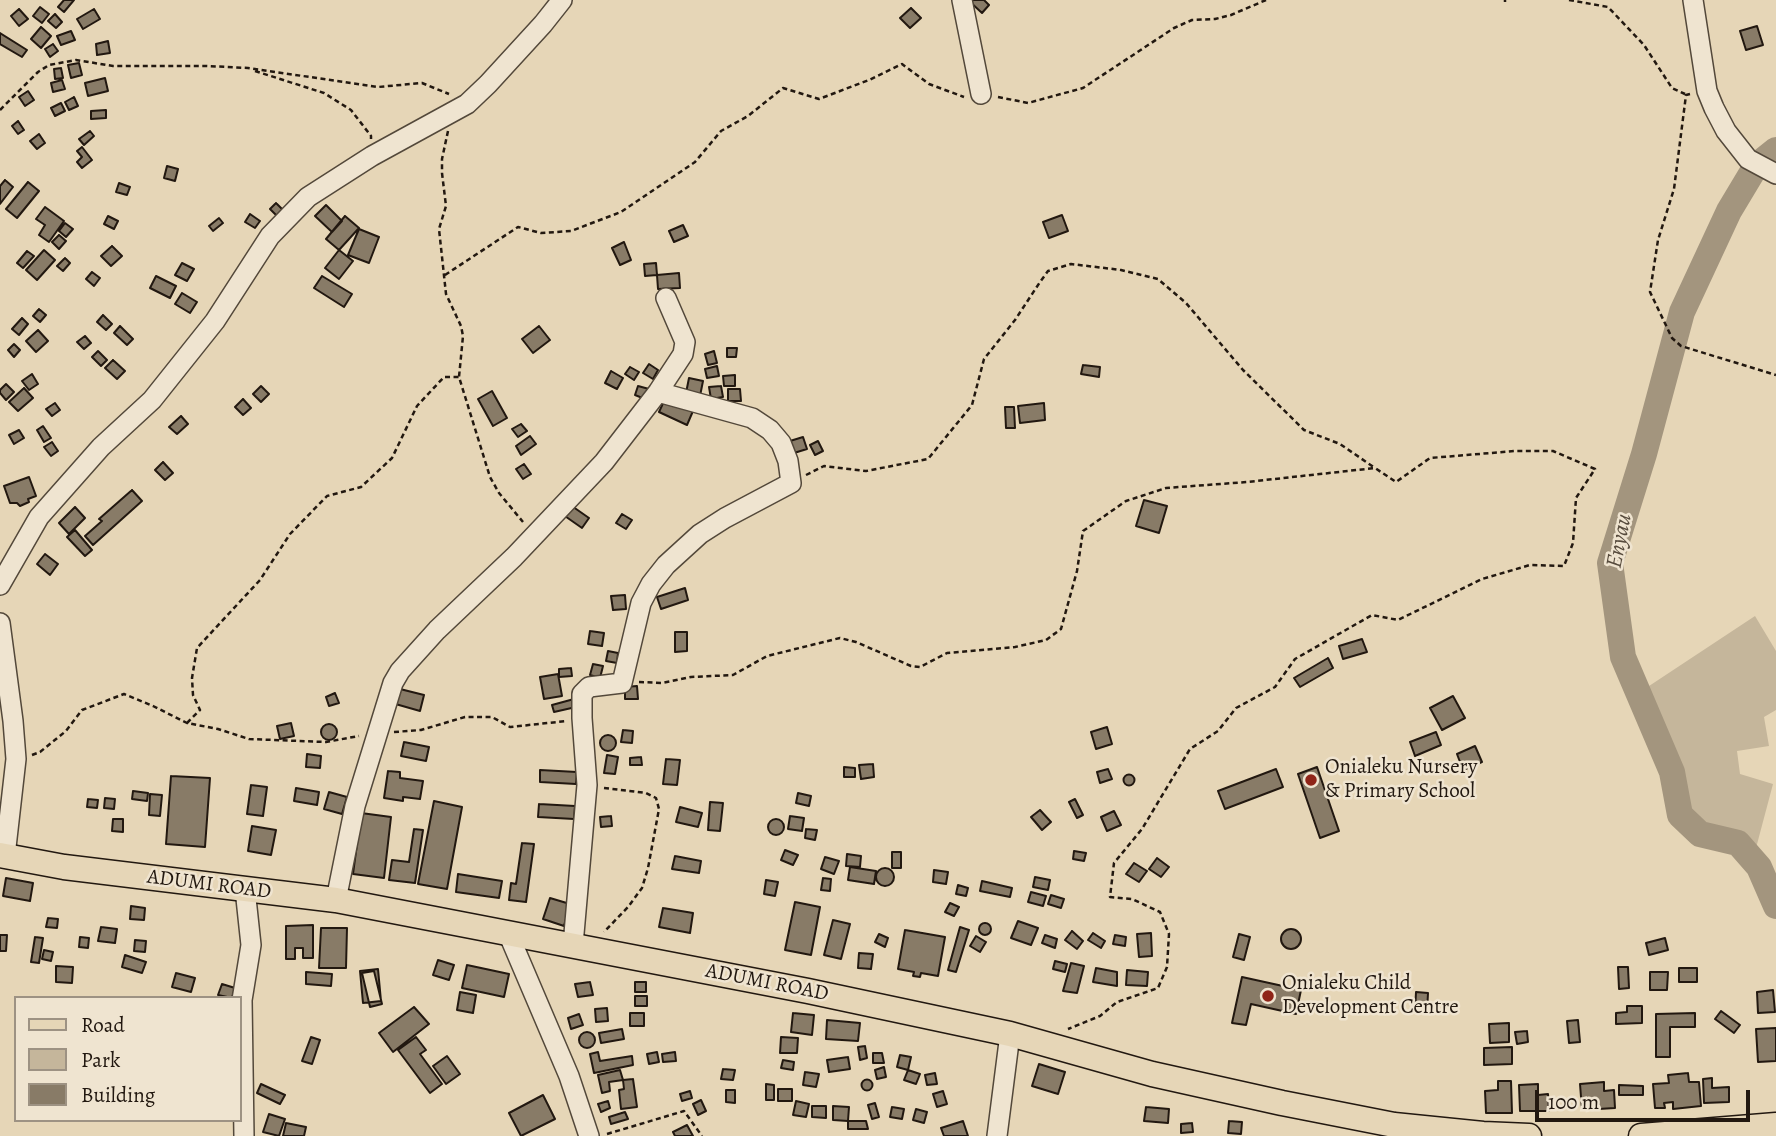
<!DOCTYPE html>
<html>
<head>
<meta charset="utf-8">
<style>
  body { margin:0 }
  #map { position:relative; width:1776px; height:1136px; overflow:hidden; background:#e6d6b7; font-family:Alegreya,serif }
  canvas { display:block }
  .legend { position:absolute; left:14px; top:996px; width:228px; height:126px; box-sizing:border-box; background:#efe4d0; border:2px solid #9d9283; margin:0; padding:9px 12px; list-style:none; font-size:21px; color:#221810 }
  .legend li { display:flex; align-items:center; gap:14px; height:35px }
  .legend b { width:35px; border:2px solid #9d9283 }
  .scale { position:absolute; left:1535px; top:1090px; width:215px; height:32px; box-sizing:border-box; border:4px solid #221810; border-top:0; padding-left:9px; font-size:21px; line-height:24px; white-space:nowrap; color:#221810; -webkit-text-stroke:5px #efe4d0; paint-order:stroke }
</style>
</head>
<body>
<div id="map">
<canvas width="1776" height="1136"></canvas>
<ul class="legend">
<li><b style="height:9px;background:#e6d6b7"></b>Road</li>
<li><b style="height:19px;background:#c5b69b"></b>Park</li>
<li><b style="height:19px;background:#887b67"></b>Building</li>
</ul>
<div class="scale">100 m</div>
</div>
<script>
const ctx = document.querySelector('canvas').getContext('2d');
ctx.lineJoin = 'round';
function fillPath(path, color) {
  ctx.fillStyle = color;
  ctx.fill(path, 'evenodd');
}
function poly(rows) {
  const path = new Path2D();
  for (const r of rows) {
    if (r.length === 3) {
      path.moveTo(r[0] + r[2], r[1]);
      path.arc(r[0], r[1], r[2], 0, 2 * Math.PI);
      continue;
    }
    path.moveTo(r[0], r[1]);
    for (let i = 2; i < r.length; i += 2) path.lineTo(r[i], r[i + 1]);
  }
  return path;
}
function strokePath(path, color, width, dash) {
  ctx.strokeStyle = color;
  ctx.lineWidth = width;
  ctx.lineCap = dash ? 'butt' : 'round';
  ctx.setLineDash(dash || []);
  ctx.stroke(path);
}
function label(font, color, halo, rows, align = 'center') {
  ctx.font = font + ' Alegreya,serif';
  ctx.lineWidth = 5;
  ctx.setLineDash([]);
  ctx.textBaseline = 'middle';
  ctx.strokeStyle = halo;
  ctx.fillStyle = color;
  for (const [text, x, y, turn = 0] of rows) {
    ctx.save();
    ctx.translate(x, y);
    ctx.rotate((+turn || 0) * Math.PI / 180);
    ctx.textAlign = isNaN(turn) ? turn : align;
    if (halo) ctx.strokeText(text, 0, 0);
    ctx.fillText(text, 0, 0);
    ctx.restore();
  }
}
const green = poly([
  [1755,616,1776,651,1776,710,1764,717,1769,746,1737,751,1740,774,1773,784,1756,848,1707,828,1688,807,1680,768,1643,690]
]);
const river = poly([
  [1776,150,1756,166,1729,211,1682,312,1644,454,1610,563,1623,657,1672,772,1680,815,1700,834,1738,843,1759,867,1776,906]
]);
const building = poly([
  [64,0,74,0,64,12,58,7,64,0],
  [968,0,984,0,989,5,982,13,968,0],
  [40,7,49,14,42,23,33,16,40,7],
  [911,8,921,18,910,28,900,18,911,8],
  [19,9,28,19,19,26,11,16,19,9],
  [94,9,100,19,83,29,77,19,94,9],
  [55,14,62,22,56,28,48,21,55,14],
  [1757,26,1763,45,1746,50,1740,31,1757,26],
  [41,27,51,36,41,48,31,39,41,27],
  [71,31,75,40,61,45,57,36,71,31],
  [0,33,27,50,22,57,0,44,0,33],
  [108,41,110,53,97,55,96,44,108,41],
  [53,44,58,51,50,57,45,49,53,44],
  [79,63,82,75,71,78,68,65,79,63],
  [61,68,63,78,55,79,54,69,61,68],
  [105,78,108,91,88,96,85,83,105,78],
  [62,80,65,89,53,92,51,83,62,80],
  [28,91,34,100,25,106,19,97,28,91],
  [74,97,78,106,69,110,65,102,74,97],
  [61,103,65,111,55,116,51,108,61,103],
  [106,110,106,118,91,119,91,111,106,110],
  [18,121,24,130,18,134,12,126,18,121],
  [90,131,94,136,84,145,79,139,90,131],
  [39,134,45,143,37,149,30,141,39,134],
  [82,147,92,160,82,168,77,162,82,157,77,151,82,147],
  [167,166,178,169,175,181,164,178,167,166],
  [5,180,13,187,0,204,0,186,5,180],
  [28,182,39,191,17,218,6,209,28,182],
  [119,183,130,187,127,195,116,192,119,183],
  [276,203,283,210,277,216,270,209,276,203],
  [326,205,342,221,332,232,315,216,326,205],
  [45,207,64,221,49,242,39,235,45,225,36,219,45,207],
  [250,214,260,221,255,228,245,222,250,214],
  [1062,215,1068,231,1049,238,1043,222,1062,215],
  [108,216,118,221,114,229,104,224,108,216],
  [345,216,359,228,339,250,326,239,345,216],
  [219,218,223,223,213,231,209,226,219,218],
  [65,223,73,229,66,237,59,231,65,223],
  [683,225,688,236,674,242,669,231,683,225],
  [359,229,379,237,369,263,348,255,359,229],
  [59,235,66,241,59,249,52,242,59,235],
  [624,242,631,260,620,265,612,248,624,242],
  [112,246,122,256,111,266,101,256,112,246],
  [44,250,55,260,37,280,26,270,44,250],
  [339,250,353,261,339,279,325,268,339,250],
  [27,251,34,256,23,268,17,263,27,251],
  [65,258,70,263,63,271,57,266,65,258],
  [182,263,194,269,187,281,175,275,182,263],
  [656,263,657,275,645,276,644,264,656,263],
  [92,272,100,278,94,286,86,279,92,272],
  [679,273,680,288,658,289,657,275,679,273],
  [156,276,176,286,170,298,150,288,156,276],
  [322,276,352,294,344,307,314,288,322,276],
  [182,293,197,302,190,313,175,304,182,293],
  [39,309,46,315,40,322,33,316,39,309],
  [103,315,112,324,106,330,97,322,103,315],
  [22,318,28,324,19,335,12,329,22,318],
  [120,326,133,339,127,345,114,333,120,326],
  [539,326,550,340,533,353,522,339,539,326],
  [38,330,48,341,36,352,26,341,38,330],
  [85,336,91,343,84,349,77,342,85,336],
  [14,344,20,350,14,357,8,350,14,344],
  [727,348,737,348,736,357,727,357,727,348],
  [98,351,107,360,101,366,92,357,98,351],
  [714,351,717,363,708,365,705,354,714,351],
  [113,360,125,371,117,379,105,368,113,360],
  [649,364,658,370,653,379,643,373,649,364],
  [1083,365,1100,367,1099,377,1081,374,1083,365],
  [717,366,719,376,707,378,705,369,717,366],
  [630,367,639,372,634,380,625,374,630,367],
  [611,371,623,378,617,389,605,383,611,371],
  [32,374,38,384,29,390,22,381,32,374],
  [735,375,735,386,724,386,723,376,735,375],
  [689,378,703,381,700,396,686,393,689,378],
  [6,384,14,392,6,400,0,393,0,390,6,384],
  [261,386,269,394,261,402,253,394,261,386],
  [638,386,649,389,645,399,635,395,638,386],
  [721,386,723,397,711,399,709,387,721,386],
  [24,388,33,398,18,411,9,402,24,388],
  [728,389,740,389,741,401,728,401,728,389],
  [492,391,507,418,493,426,478,399,492,391],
  [243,399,251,408,243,415,235,407,243,399],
  [665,399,693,411,687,425,659,412,665,399],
  [55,403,60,410,52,416,46,409,55,403],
  [1044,403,1045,420,1020,423,1018,406,1044,403],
  [1005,407,1014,407,1015,428,1006,428,1005,407],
  [181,416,188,424,177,434,169,427,181,416],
  [521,424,527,431,518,437,512,429,521,424],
  [43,426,51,438,44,442,37,430,43,426],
  [19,430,24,438,14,444,9,435,19,430],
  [530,436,536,444,521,455,516,446,530,436],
  [803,437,807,449,794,453,790,441,803,437],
  [818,441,823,451,815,455,810,445,818,441],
  [52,442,58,451,51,456,44,447,52,442],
  [163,462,173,473,165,480,155,470,163,462],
  [524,464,531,474,523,479,516,469,524,464],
  [29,477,36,496,28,499,29,502,20,506,17,503,10,503,4,486,29,477],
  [132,490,142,501,93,545,85,536,102,521,99,519,132,490],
  [1144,500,1167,506,1159,533,1136,526,1144,500],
  [569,504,589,518,582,528,562,514,569,504],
  [75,507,85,518,69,534,59,523,75,507],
  [622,514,632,520,626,529,616,523,622,514],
  [75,530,92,550,85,556,67,537,75,530],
  [45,554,58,564,50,575,37,564,45,554],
  [685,588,688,600,661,609,657,597,685,588],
  [625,595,626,609,613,610,611,596,625,595],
  [590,631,604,633,602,646,588,644,590,631],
  [675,632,687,632,687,651,675,652,675,632],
  [1362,639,1367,652,1343,659,1339,646,1362,639],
  [608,651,618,653,617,663,606,661,608,651],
  [1328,658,1333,668,1300,687,1294,678,1328,658],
  [593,664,603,666,600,678,590,675,593,664],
  [571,668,572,676,559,677,559,669,571,668],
  [558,674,562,696,544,699,540,677,558,674],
  [637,686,638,699,625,699,625,687,637,686],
  [396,688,424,695,420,711,392,703,396,688],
  [335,693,339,703,329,706,326,697,335,693],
  [1453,696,1465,718,1442,730,1430,708,1453,696],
  [574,699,576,707,554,712,552,705,574,699],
  [291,723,294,736,280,739,277,726,291,723],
  [329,732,8],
  [1107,727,1112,744,1096,749,1091,732,1107,727],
  [623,730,633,731,632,743,621,742,623,730],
  [1436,732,1441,745,1415,756,1410,742,1436,732],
  [608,743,8],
  [404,742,429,747,426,761,401,756,404,742],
  [1475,746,1482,762,1463,770,1457,754,1475,746],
  [307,754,321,756,320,768,306,767,307,754],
  [607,755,618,757,615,774,604,773,607,755],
  [641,757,642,765,630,765,630,758,641,757],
  [666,759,680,760,677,785,663,784,666,759],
  [873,764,874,777,861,779,859,765,873,764],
  [844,767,855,768,855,777,844,777,844,767],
  [1317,767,1339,831,1320,838,1298,774,1317,767],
  [1108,769,1112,779,1100,783,1097,772,1108,769],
  [1276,769,1283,787,1225,809,1218,791,1276,769],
  [540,770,577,772,576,784,540,782,540,770],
  [388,771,400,772,400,778,423,781,420,799,403,797,403,801,384,798,388,771],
  [1129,780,5.5],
  [171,776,210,778,205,847,166,844,171,776],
  [251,785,267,787,263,816,247,814,251,785],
  [296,788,319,792,317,805,294,801,296,788],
  [133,791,148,793,147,801,132,799,133,791],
  [329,792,347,797,342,814,324,809,329,792],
  [798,793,811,796,809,806,796,803,798,793],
  [150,794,162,795,160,816,149,815,150,794],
  [105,798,115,799,114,809,104,808,105,798],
  [88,799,98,800,97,808,87,807,88,799],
  [1075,799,1083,815,1077,818,1069,802,1075,799],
  [434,801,462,807,447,889,418,884,434,801],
  [710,802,723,803,720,831,708,830,710,802],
  [539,804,575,806,574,819,538,817,539,804],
  [680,807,702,813,698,827,676,822,680,807],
  [1040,810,1051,822,1042,830,1031,817,1040,810],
  [1114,811,1121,825,1107,831,1101,817,1114,811],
  [361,813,391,817,384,878,353,874,361,813],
  [611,816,612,826,601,827,600,817,611,816],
  [790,816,804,818,802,831,788,829,790,816],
  [113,819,123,819,123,832,112,831,113,819],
  [776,827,8],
  [252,826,276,830,271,855,248,851,252,826],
  [414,829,423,830,415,883,389,880,392,860,409,862,414,829],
  [806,829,817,830,815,840,805,838,806,829],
  [522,843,534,844,526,902,509,900,511,883,516,884,522,843],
  [785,850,798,855,793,865,781,860,785,850],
  [1074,851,1086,853,1084,861,1073,859,1074,851],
  [892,852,901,852,901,868,892,868,892,852],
  [847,854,861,856,860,867,846,866,847,854],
  [675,856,701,861,699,873,672,869,675,856],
  [825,857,839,861,834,874,821,869,825,857],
  [1157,858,1169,867,1161,877,1149,869,1157,858],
  [1134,863,1147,871,1139,882,1126,874,1134,863],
  [850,867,876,871,874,884,848,880,850,867],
  [885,877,9],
  [934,870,948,872,946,884,933,882,934,870],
  [458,874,502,881,499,898,456,892,458,874],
  [1035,877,1050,880,1048,890,1033,887,1035,877],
  [6,878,33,883,30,901,3,896,6,878],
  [823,878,831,879,830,891,821,890,823,878],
  [766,880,778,882,775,896,764,894,766,880],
  [982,881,1012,888,1010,897,980,891,982,881],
  [958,885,968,888,966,896,956,894,958,885],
  [1031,892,1046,896,1043,906,1028,902,1031,892],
  [1051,895,1064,899,1061,908,1048,904,1051,895],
  [550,898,570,904,564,926,543,919,550,898],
  [795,902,820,907,811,955,785,950,795,902],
  [950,903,959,907,954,916,945,912,950,903],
  [131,906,145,908,144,920,130,919,131,906],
  [663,908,693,913,690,933,659,927,663,908],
  [48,918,58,919,57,928,46,927,48,918],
  [833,920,850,924,841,959,824,955,833,920],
  [1018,921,1038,928,1031,945,1011,938,1018,921],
  [985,929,6],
  [313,925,313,958,303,958,303,948,295,948,295,959,286,959,286,926,313,925],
  [101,927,117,929,115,943,98,941,101,927],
  [960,927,969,930,956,972,948,970,960,927],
  [321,928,347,928,346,968,319,968,321,928],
  [1291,939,10],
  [905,930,945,937,938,976,921,973,920,977,913,976,914,972,898,969,905,930],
  [1072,931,1083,941,1077,949,1065,940,1072,931],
  [1093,933,1105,941,1101,948,1088,940,1093,933],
  [1151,933,1152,956,1139,957,1137,934,1151,933],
  [879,934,888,938,885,947,875,942,879,934],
  [1239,934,1250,937,1244,960,1233,957,1239,934],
  [0,935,7,935,6,951,0,951,0,935],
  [1045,935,1057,939,1055,948,1042,943,1045,935],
  [1115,935,1126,937,1125,946,1113,944,1115,935],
  [976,936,986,942,980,952,970,946,976,936],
  [35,937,43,938,39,963,31,962,35,937],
  [80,937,89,938,88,948,79,947,80,937],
  [1665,938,1668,950,1649,955,1646,943,1665,938],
  [135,940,146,941,145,952,134,951,135,940],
  [44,950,53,952,51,961,42,959,44,950],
  [859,953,873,954,871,969,858,968,859,953],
  [125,955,146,962,142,973,122,967,125,955],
  [438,960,454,965,449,980,433,975,438,960],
  [1055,961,1067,964,1065,972,1053,969,1055,961],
  [1071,963,1084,966,1077,993,1063,991,1071,963],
  [467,965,509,974,504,997,462,988,467,965],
  [56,966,73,967,72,983,56,982,56,966],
  [1618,967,1628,967,1629,988,1619,989,1618,967],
  [1096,968,1117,972,1117,986,1093,982,1096,968],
  [1679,968,1697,968,1697,982,1679,982,1679,968],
  [378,969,381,1001,363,1003,360,971,378,969],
  [1127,970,1148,972,1147,986,1126,985,1127,970],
  [374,971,382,1004,370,1007,362,973,374,971],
  [306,972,332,974,331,986,306,984,306,972],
  [1650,972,1668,972,1667,990,1650,990,1650,972],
  [176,973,195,978,191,992,172,987,176,973],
  [1242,977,1301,990,1296,1014,1251,1004,1246,1025,1232,1023,1242,977],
  [590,982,593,995,578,997,575,984,590,982],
  [635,982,646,982,646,992,635,992,635,982],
  [222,984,235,988,232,998,218,995,222,984],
  [1773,990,1775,1012,1758,1013,1757,992,1773,990],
  [460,992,476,995,473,1013,457,1010,460,992],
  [1416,992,1428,993,1427,1012,1415,1012,1416,992],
  [635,996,647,996,647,1006,635,1006,635,996],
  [1627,1006,1642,1006,1642,1023,1616,1024,1616,1013,1627,1012,1627,1006],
  [414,1007,429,1024,393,1052,379,1033,414,1007],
  [607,1008,608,1021,596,1022,595,1009,607,1008],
  [1721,1011,1740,1025,1734,1033,1715,1019,1721,1011],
  [630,1013,644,1013,644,1026,630,1026,630,1013],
  [793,1013,814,1015,812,1035,791,1032,793,1013],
  [1695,1013,1695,1027,1670,1027,1670,1057,1656,1057,1656,1014,1695,1013],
  [579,1014,583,1025,571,1029,568,1018,579,1014],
  [827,1020,860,1023,858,1041,826,1039,827,1020],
  [1578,1020,1580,1042,1569,1043,1567,1021,1578,1020],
  [1509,1023,1509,1042,1490,1043,1489,1024,1509,1023],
  [1776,1028,1776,1061,1758,1062,1756,1029,1776,1028],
  [622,1029,624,1039,601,1043,599,1033,622,1029],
  [1527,1031,1528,1042,1517,1044,1515,1032,1527,1031],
  [587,1040,8],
  [311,1037,320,1040,312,1064,302,1061,311,1037],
  [416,1037,426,1050,420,1054,442,1084,430,1093,398,1050,416,1037],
  [781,1037,798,1038,797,1053,780,1053,781,1037],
  [865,1046,867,1058,860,1060,858,1047,865,1046],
  [1512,1047,1512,1064,1484,1065,1484,1048,1512,1047],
  [598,1052,600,1061,632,1056,633,1065,594,1073,590,1054,598,1052],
  [657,1052,659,1062,649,1064,647,1054,657,1052],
  [675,1052,676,1061,663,1062,662,1054,675,1052],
  [873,1053,882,1053,884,1063,873,1063,873,1053],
  [900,1055,911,1057,908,1070,897,1067,900,1055],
  [447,1056,460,1074,446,1084,433,1066,447,1056],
  [848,1057,850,1069,829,1072,827,1060,848,1057],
  [783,1060,794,1062,793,1070,781,1068,783,1060],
  [1039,1064,1065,1072,1058,1094,1032,1086,1039,1064],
  [884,1067,886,1077,877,1079,875,1070,884,1067],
  [723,1069,735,1070,733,1080,721,1079,723,1069],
  [620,1070,623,1080,609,1082,610,1091,602,1093,598,1075,620,1070],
  [908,1070,920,1074,916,1084,904,1080,908,1070],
  [805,1072,819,1074,816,1087,803,1085,805,1072],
  [935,1073,937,1084,927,1085,925,1075,935,1073],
  [1688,1073,1689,1082,1699,1082,1701,1106,1673,1109,1673,1102,1664,1103,1665,1108,1655,1108,1653,1084,1669,1083,1668,1075,1688,1073],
  [1712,1078,1712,1088,1729,1087,1729,1102,1704,1103,1703,1079,1712,1078],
  [633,1079,637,1107,621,1109,619,1090,624,1089,623,1080,633,1079],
  [867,1085,5.5],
  [1498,1081,1511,1081,1512,1113,1486,1113,1485,1091,1498,1090,1498,1081],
  [1604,1082,1604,1091,1614,1090,1615,1108,1582,1110,1580,1084,1604,1082],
  [261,1084,285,1095,280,1104,257,1093,261,1084],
  [766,1084,774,1085,774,1100,766,1100,766,1084],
  [1538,1084,1538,1095,1548,1094,1549,1111,1520,1111,1519,1085,1538,1084],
  [1619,1085,1643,1086,1643,1095,1619,1095,1619,1085],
  [778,1089,792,1089,792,1101,778,1101,778,1089],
  [726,1090,735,1090,735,1103,726,1102,726,1090],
  [690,1091,692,1098,682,1101,680,1094,690,1091],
  [943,1091,947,1104,937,1107,933,1094,943,1091],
  [543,1095,555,1119,521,1136,509,1113,543,1095],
  [701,1100,706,1111,698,1115,693,1104,701,1100],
  [608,1101,610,1108,601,1112,598,1104,608,1101],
  [796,1101,809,1104,806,1117,793,1115,796,1101],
  [875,1103,879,1117,872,1119,868,1105,875,1103],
  [812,1106,826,1106,826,1118,812,1117,812,1106],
  [833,1106,849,1107,848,1121,833,1120,833,1106],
  [892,1107,904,1109,902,1119,890,1117,892,1107],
  [1146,1107,1169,1109,1168,1123,1144,1121,1146,1107],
  [916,1109,927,1112,924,1123,913,1120,916,1109],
  [625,1112,628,1119,611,1124,609,1117,625,1112],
  [269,1114,285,1119,279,1136,263,1132,269,1114],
  [848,1121,866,1121,868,1129,848,1129,848,1121],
  [963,1121,968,1136,944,1136,941,1128,963,1121],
  [1229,1121,1242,1122,1241,1134,1228,1133,1229,1121],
  [286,1123,306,1127,304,1136,283,1136,286,1123],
  [1192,1123,1193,1132,1181,1133,1181,1124,1192,1123],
  [687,1125,693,1136,675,1136,673,1132,687,1125]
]);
const path = poly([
  [1569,0,1608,7,1644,45,1672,88,1685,94],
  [1505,2,1505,0],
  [255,71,324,93,351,110,371,136,371,139],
  [1690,94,1686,95,1674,189,1658,240,1650,292,1672,338,1681,346,1776,375],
  [998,97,1028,103,1083,88,1174,28,1192,20,1215,19,1231,15,1266,0],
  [0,110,38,72,49,65,76,60,113,66,207,66,248,68,378,87,422,83,449,94],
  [448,131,442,159,442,173,446,206,439,229,446,294,461,326,463,336,459,377],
  [445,275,518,227,541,233,571,231,621,212,695,162,721,131,748,116,783,88,819,99,869,80,902,64,929,84,964,97],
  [806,475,824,466,866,471,928,459,972,405,984,359,1015,320,1040,282,1048,271,1071,264,1121,270,1158,279,1186,303,1243,370,1304,430,1340,444,1375,468],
  [639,682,662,683,691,677,733,675,767,656,840,638,856,642,911,666,920,667,947,653,1015,647,1046,640,1061,629,1077,571,1083,531,1126,501,1166,488,1247,482,1375,468,1396,482,1430,458,1515,451,1553,451,1595,469,1576,498,1573,543,1564,566,1530,565,1482,579,1398,620,1372,615,1295,659,1275,687,1236,708,1218,731,1190,749,1142,829,1114,863,1110,897,1132,899,1160,912,1169,934,1167,967,1158,988,1117,1002,1100,1016,1068,1029],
  [187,723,200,710,193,695,192,678,197,648,260,580,290,534,327,496,361,487,392,458,417,406,444,377,459,377,490,477,499,493,523,522],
  [394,732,421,730,465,717,492,717,510,727,567,721],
  [32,755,40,752,66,731,82,710,124,694,153,706,187,723,218,729,249,739,326,742,359,736],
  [604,788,646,793,656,798,659,809,648,868,642,888,628,907,604,932],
  [607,1134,684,1111,702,1136]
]);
const minor = poly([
  [962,0,981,94],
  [1693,0,1707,91,1714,108,1726,131,1748,159,1776,174],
  [0,585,39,517,101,447,152,400,215,321,270,236,308,197,372,156,467,104,488,84,543,24,562,0],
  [0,623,13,721,16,759,5,856],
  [336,900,355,806,393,683,400,671,437,630,514,557,604,462,658,392,683,354,685,342,666,298],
  [508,933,569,1076,589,1136],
  [573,945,587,785,582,718,582,694,589,687,622,683,641,603,651,584,666,565,700,534,725,518,791,483,788,461,781,443,770,430,752,418,658,392],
  [244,1136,242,1000,251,945,245,889],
  [997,1136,1010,1034]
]);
const major = poly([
  [0,855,64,867,336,900,808,991,1010,1034,1152,1074,1282,1103,1394,1125,1483,1134,1529,1136],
  [1641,1136,1776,1125]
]);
const markers = [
  [1311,780,7,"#8f2418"],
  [1268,996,7,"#8f2418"]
];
const poiNames = [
  ["Onialeku Nursery",1325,768],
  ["& Primary School",1325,792],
  ["Onialeku Child",1282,984],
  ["Development Centre",1282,1008]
];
const streetNames = [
  ["ADUMI ROAD",209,885,7],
  ["ADUMI ROAD",767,983,11]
];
const waterNames = [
  ["Enyau",1620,541,-79]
];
fillPath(green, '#c5b69b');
strokePath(river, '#a3957e', 26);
fillPath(building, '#887b67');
strokePath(building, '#221810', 2);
strokePath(minor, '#53483a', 22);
strokePath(major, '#221810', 27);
strokePath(path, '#221810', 2.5, [5, 3.5]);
strokePath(minor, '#efe4d0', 19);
strokePath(major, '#e6d6b7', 24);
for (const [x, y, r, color] of markers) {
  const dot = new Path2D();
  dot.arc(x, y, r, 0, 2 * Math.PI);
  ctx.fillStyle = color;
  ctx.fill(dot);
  strokePath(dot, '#efe4d0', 2.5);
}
label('21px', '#221810', '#efe4d0', poiNames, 'left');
label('21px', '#221810', '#efe4d0', streetNames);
label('italic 23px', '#564a3c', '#efe4d0', waterNames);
</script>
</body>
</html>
